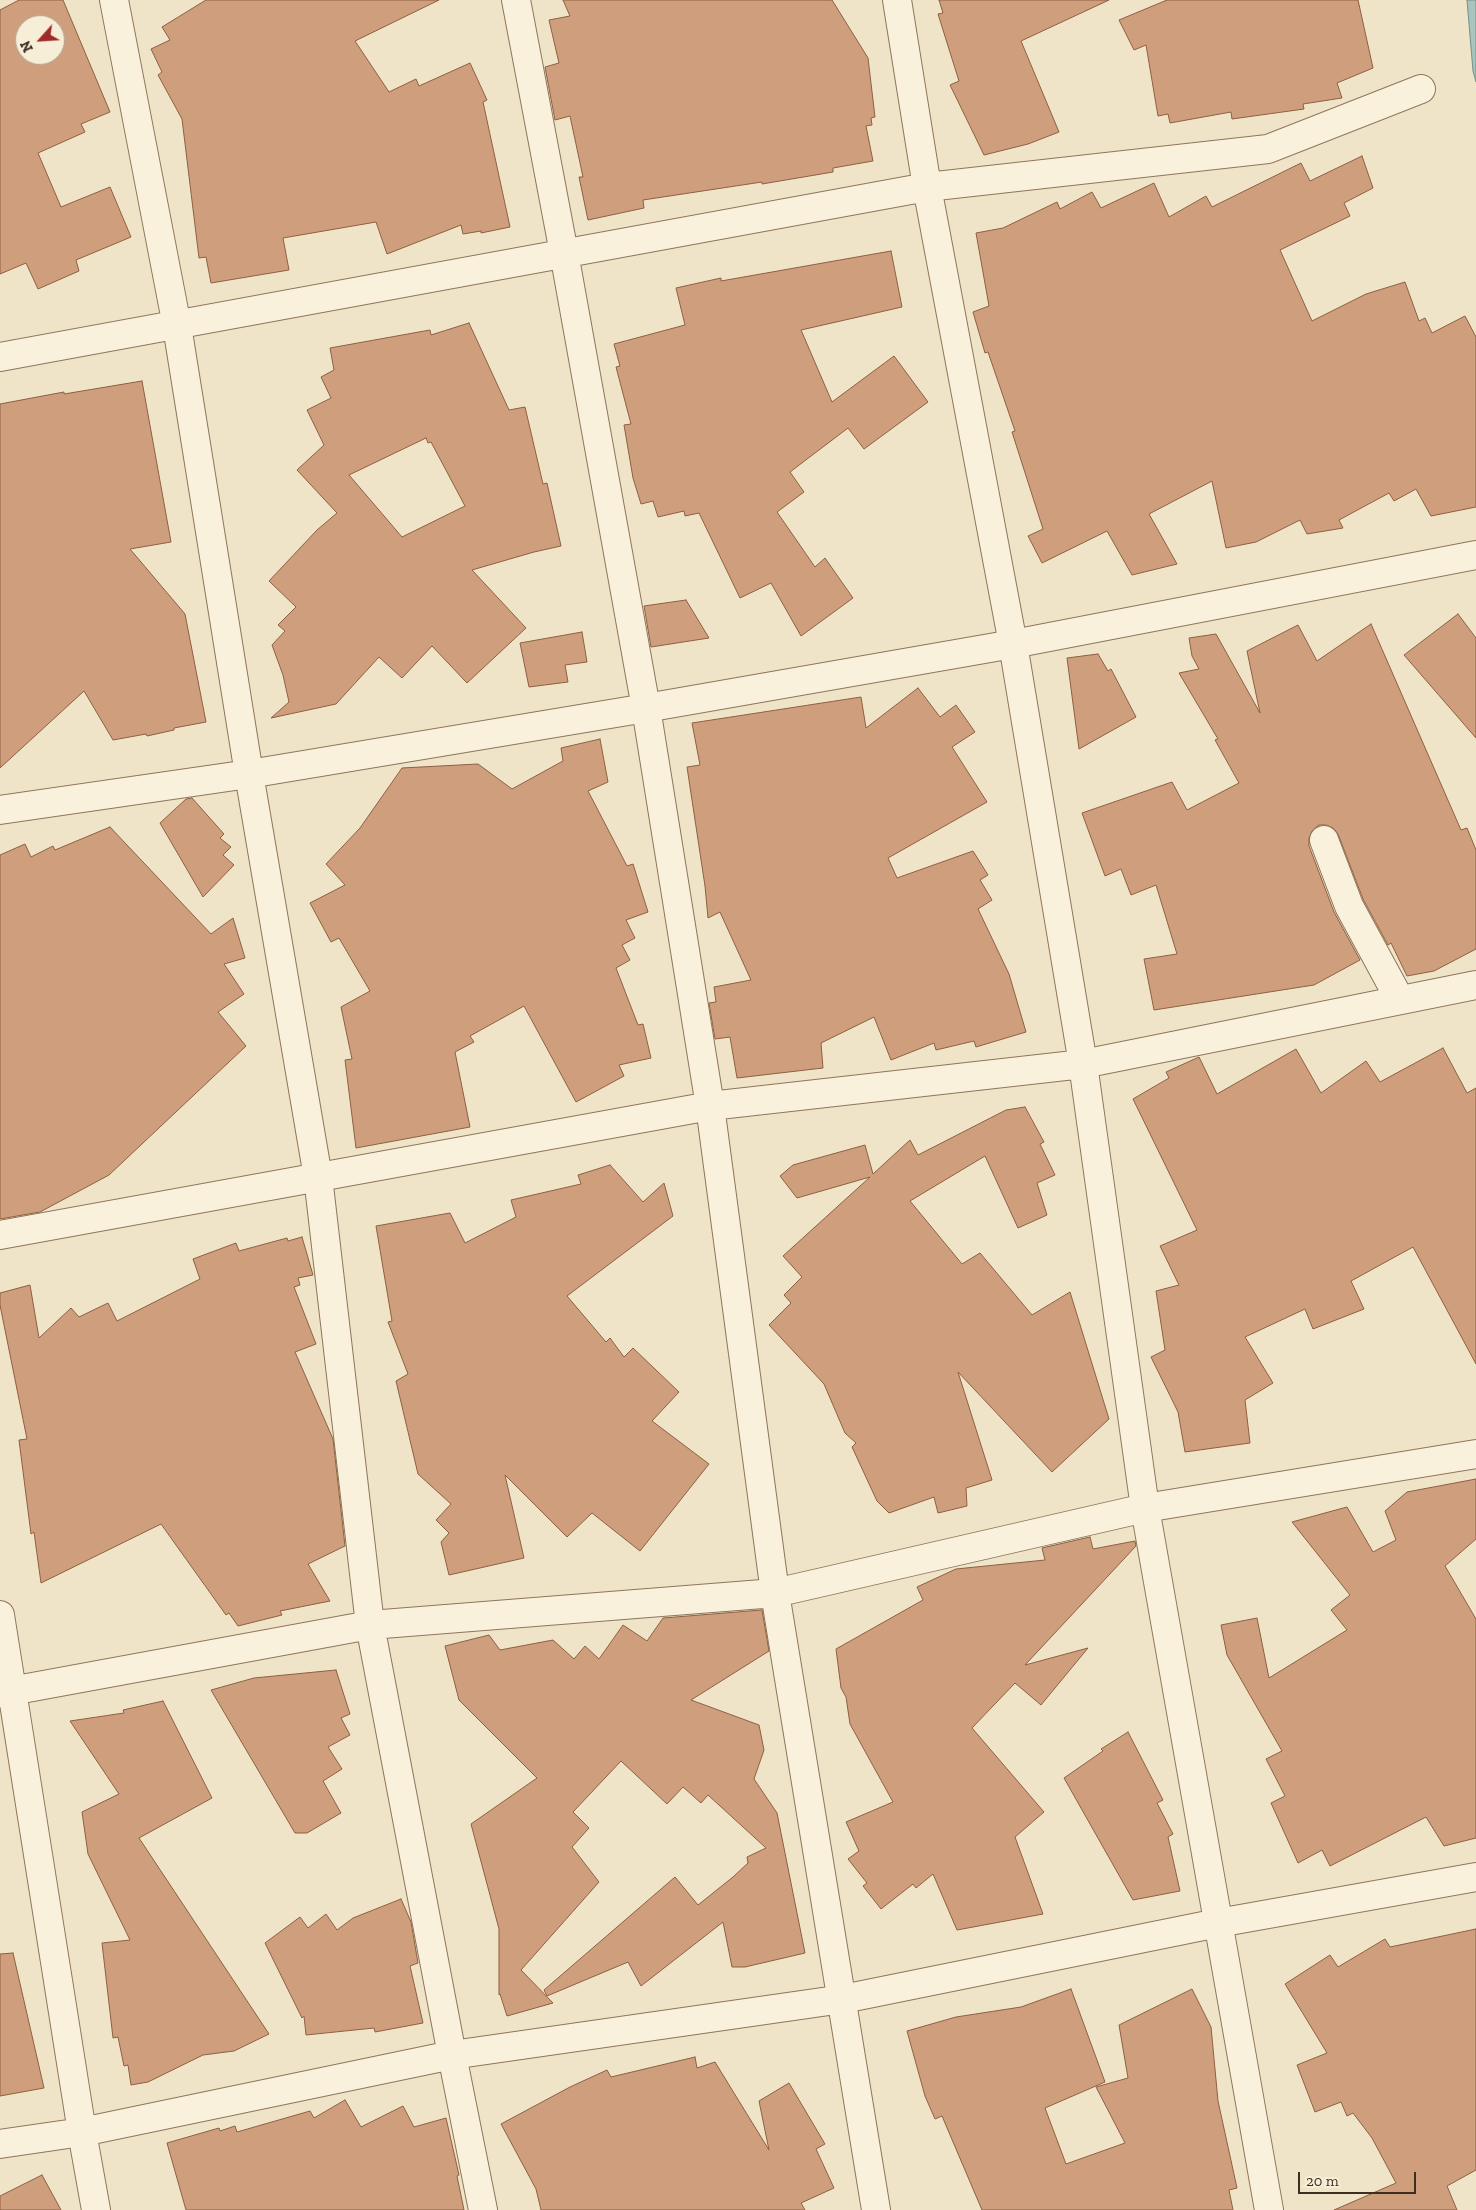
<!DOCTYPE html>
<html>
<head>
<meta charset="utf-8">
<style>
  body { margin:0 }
  #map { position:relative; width:1476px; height:2210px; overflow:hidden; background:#f0e4c8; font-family:"Zilla Slab",serif }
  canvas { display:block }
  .north { position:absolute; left:15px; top:15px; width:50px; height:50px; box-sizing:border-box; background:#f7eed8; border:1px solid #ada18e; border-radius:50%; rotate:244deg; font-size:14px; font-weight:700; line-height:20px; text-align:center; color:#3d2e20 }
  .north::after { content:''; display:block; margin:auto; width:18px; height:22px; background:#9e2a2b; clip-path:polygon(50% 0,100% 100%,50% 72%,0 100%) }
  .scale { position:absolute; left:1298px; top:2172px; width:118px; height:22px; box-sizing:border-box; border:2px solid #3d2e20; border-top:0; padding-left:6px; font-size:15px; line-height:18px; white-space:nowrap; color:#3d2e20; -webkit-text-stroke:4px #f7eed8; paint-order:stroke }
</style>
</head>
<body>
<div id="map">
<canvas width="1476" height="2210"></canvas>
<div class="north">N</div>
<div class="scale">20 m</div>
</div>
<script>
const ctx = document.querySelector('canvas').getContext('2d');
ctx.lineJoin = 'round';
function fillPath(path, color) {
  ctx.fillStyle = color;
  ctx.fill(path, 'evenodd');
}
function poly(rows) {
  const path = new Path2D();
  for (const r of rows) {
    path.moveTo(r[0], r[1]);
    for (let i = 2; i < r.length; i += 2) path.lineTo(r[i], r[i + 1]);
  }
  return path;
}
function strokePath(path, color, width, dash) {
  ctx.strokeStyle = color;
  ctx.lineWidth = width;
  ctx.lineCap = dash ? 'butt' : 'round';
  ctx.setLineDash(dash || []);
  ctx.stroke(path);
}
const water = poly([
  [1467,0,1476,0,1476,82,1473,71,1467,0]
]);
const building = poly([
  [19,0,63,0,110,112,81,124,85,132,38,153,61,207,110,187,131,237,76,260,79,271,38,289,26,263,0,274,0,10,19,0],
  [25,25,55,25,55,55,25,55,25,25],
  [206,0,439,0,355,41,389,92,416,79,419,86,470,63,487,100,483,102,510,227,481,233,481,231,463,234,461,225,387,254,376,222,283,238,289,270,211,283,206,257,199,258,182,119,158,75,162,72,151,49,170,40,162,27,206,0],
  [563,0,832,0,868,58,875,117,871,118,872,125,866,126,873,161,833,168,833,172,762,184,762,182,643,200,644,208,588,220,579,177,583,177,570,116,555,120,545,67,559,63,549,20,570,16,563,0],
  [939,0,1109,0,1021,41,1059,132,1028,144,984,155,950,85,959,81,938,14,943,13,939,0],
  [1167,0,1358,0,1373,68,1337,83,1342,98,1303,104,1304,109,1232,119,1231,112,1170,123,1168,114,1158,116,1146,45,1134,50,1119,20,1167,0],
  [1362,156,1373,188,1344,203,1350,216,1280,250,1312,321,1366,294,1405,282,1419,321,1425,318,1432,333,1465,316,1476,337,1476,507,1431,516,1416,489,1394,501,1389,493,1339,520,1343,528,1307,534,1300,520,1256,542,1226,548,1212,481,1149,514,1177,564,1132,575,1107,531,1042,563,1028,536,1043,529,1012,432,1015,431,988,352,985,353,973,312,989,306,976,233,1003,228,1057,202,1060,209,1092,192,1101,208,1154,183,1169,217,1206,196,1212,207,1301,163,1310,181,1362,156],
  [891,251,902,307,801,330,832,402,894,356,928,402,864,449,848,428,790,472,804,492,777,512,815,567,825,558,853,598,801,636,771,583,740,598,699,513,685,516,684,511,658,517,653,501,641,504,633,478,624,425,631,424,616,367,620,366,614,344,685,325,676,288,721,278,721,281,891,251],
  [469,323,509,410,525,407,543,484,547,483,561,546,534,552,472,570,526,628,467,683,432,646,402,678,379,657,336,704,271,718,289,702,283,675,272,645,285,631,278,625,296,607,269,581,317,530,337,513,297,470,324,445,307,410,331,398,321,377,334,370,330,348,430,330,431,335,469,323],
  [426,438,428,443,431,442,465,506,402,537,349,475,426,438],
  [142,381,171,542,130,549,185,614,206,722,174,728,174,730,147,736,146,734,113,740,84,691,0,768,0,404,64,392,64,394,142,381],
  [686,600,709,638,651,647,644,606,686,600],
  [1458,614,1476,638,1476,738,1404,655,1458,614],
  [1371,624,1461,830,1467,828,1476,850,1476,949,1434,971,1407,976,1391,943,1388,945,1363,899,1338,834,1333,828,1326,825,1319,825,1312,831,1309,838,1309,846,1334,912,1360,960,1314,985,1154,1010,1144,959,1177,954,1156,885,1131,895,1121,869,1105,876,1082,813,1172,782,1187,810,1239,783,1215,740,1218,739,1179,673,1199,669,1192,656,1189,638,1216,634,1260,713,1247,651,1298,625,1317,661,1371,624],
  [582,632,587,662,565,665,568,682,529,687,520,643,582,632],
  [1098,654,1108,671,1111,669,1136,717,1079,749,1067,658,1098,654],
  [918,688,940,717,956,705,975,732,952,747,987,802,888,858,897,878,973,851,988,875,980,880,992,900,978,909,1009,974,1026,1032,976,1047,974,1041,936,1050,934,1043,891,1060,874,1017,821,1043,823,1068,737,1078,730,1037,715,1039,709,1003,716,1002,714,987,751,980,720,912,708,918,705,886,687,767,700,765,692,723,861,697,866,728,918,688],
  [600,739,608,782,588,791,627,866,633,864,648,912,626,920,635,938,622,945,630,960,616,968,638,1025,643,1024,651,1058,619,1065,624,1076,576,1102,524,1006,470,1036,474,1042,455,1052,470,1127,356,1148,345,1060,352,1059,341,1007,370,991,339,938,331,942,310,903,345,885,326,864,360,828,402,768,478,764,512,789,563,761,561,748,600,739],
  [192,798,224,834,220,838,231,847,223,855,234,865,203,897,160,823,186,799,192,798],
  [110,827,211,934,233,918,245,958,224,964,244,994,218,1012,246,1046,109,1175,40,1212,0,1219,0,855,25,844,31,857,53,846,55,850,110,827],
  [1443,1048,1467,1093,1476,1088,1476,1364,1413,1247,1351,1281,1364,1309,1313,1329,1305,1309,1245,1337,1273,1383,1245,1400,1250,1443,1185,1452,1178,1412,1151,1357,1165,1350,1156,1291,1179,1285,1160,1246,1197,1230,1133,1099,1169,1078,1166,1072,1199,1057,1217,1094,1296,1049,1321,1093,1366,1061,1380,1082,1443,1048],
  [1025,1107,1044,1142,1040,1144,1055,1175,1037,1183,1047,1215,1018,1228,985,1156,910,1201,962,1264,980,1253,1032,1315,1070,1292,1109,1419,1052,1472,958,1372,992,1480,966,1488,967,1506,938,1513,934,1497,889,1513,877,1501,852,1447,856,1443,845,1433,824,1384,769,1325,791,1303,784,1295,802,1277,783,1256,870,1177,797,1198,780,1176,793,1165,865,1145,873,1174,910,1140,918,1155,1006,1110,1025,1107],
  [610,1165,643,1202,664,1183,673,1216,567,1296,606,1342,610,1338,624,1357,633,1348,679,1392,652,1421,709,1464,640,1551,592,1513,567,1537,505,1475,524,1558,449,1575,441,1542,449,1533,436,1520,451,1504,418,1474,396,1381,408,1374,388,1322,392,1321,376,1226,450,1213,465,1243,516,1217,511,1200,581,1184,578,1175,610,1165],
  [302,1237,313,1275,298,1278,300,1285,294,1287,316,1344,295,1352,333,1439,345,1546,308,1564,330,1601,280,1611,282,1615,238,1626,229,1613,226,1615,161,1524,41,1583,34,1532,31,1534,19,1440,27,1439,0,1305,0,1293,30,1285,39,1338,71,1308,79,1317,108,1303,117,1321,200,1279,193,1259,236,1243,239,1251,287,1238,288,1241,302,1237],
  [1476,1479,1476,1539,1445,1566,1476,1619,1476,1838,1444,1846,1426,1817,1330,1866,1322,1850,1298,1863,1271,1803,1285,1796,1266,1759,1282,1751,1227,1655,1221,1625,1257,1618,1269,1678,1347,1630,1331,1610,1350,1595,1292,1522,1347,1507,1373,1552,1396,1540,1385,1511,1407,1492,1476,1479],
  [1090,1537,1093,1549,1135,1541,1136,1546,1025,1665,1088,1648,1041,1705,1015,1683,972,1728,1044,1812,1015,1837,1043,1914,957,1930,933,1874,916,1888,913,1884,881,1909,863,1886,867,1883,848,1859,859,1851,846,1822,893,1802,850,1724,846,1697,841,1688,836,1649,923,1600,917,1587,956,1569,1045,1560,1042,1548,1090,1537],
  [762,1610,769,1651,691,1700,759,1725,764,1750,754,1779,777,1813,805,1953,745,1967,732,1967,723,1922,641,1986,628,1962,547,1996,544,1990,675,1877,698,1905,733,1877,748,1863,747,1857,766,1848,708,1795,701,1803,683,1787,667,1804,621,1761,573,1812,589,1828,572,1847,599,1882,521,1970,553,2003,507,2016,500,1994,499,1995,499,1929,471,1824,537,1778,459,1700,445,1646,489,1635,500,1650,553,1640,574,1659,585,1646,599,1659,623,1625,647,1641,663,1618,762,1610],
  [336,1670,350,1714,341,1718,350,1735,328,1747,342,1769,323,1781,341,1813,307,1833,295,1833,211,1690,254,1678,336,1670],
  [163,1701,212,1798,139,1838,269,2034,234,2051,203,2055,148,2082,131,2085,128,2065,124,2066,118,2037,113,2038,102,1943,130,1940,88,1854,82,1812,119,1794,70,1721,124,1713,123,1710,163,1701],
  [1128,1732,1163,1800,1157,1803,1173,1834,1168,1837,1180,1891,1133,1900,1064,1778,1103,1751,1101,1749,1128,1732],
  [401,1899,411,1922,418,1963,410,1966,423,2023,375,2032,374,2028,306,2035,304,2016,302,2018,265,1943,300,1917,308,1928,326,1914,337,1930,353,1918,401,1899],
  [1476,1929,1476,2170,1447,2186,1457,2210,1334,2210,1396,2183,1372,2138,1353,2113,1347,2116,1341,2102,1315,2112,1297,2065,1327,2053,1285,1984,1330,1955,1338,1967,1385,1939,1390,1947,1476,1929],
  [13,1953,44,2088,0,2096,0,1954,13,1953],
  [1071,1989,1105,2082,1045,2108,1066,2164,1125,2143,1096,2087,1128,2078,1119,2025,1192,1989,1211,2027,1218,2101,1237,2188,1229,2190,1233,2210,982,2210,942,2116,935,2119,925,2096,907,2031,956,2017,1021,2007,1071,1989],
  [695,2057,697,2068,715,2062,769,2150,759,2101,789,2083,825,2144,816,2149,834,2188,801,2203,805,2210,541,2210,536,2189,501,2124,570,2087,607,2070,611,2077,695,2057],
  [345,2100,361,2127,403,2106,414,2127,446,2118,459,2175,457,2176,464,2210,186,2210,167,2143,219,2128,220,2131,235,2126,237,2132,310,2111,314,2118,345,2100],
  [42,2175,61,2210,0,2210,0,2196,42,2175]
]);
const minor = poly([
  [114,0,177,326,249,774,318,1177,370,1625,452,2055,483,2210],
  [516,0,564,253,646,708,710,1106,775,1593,876,2210],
  [897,0,927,187,1013,644,1083,1064,1145,1508,1269,2210],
  [0,357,927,187,1268,149,1421,89],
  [0,810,249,774,646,708,1013,644,1476,555],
  [1324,840,1349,906,1400,1000],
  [0,1235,710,1106,1083,1064,1476,985],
  [0,1615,82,2132,96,2210],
  [0,1693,370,1625,775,1593,1145,1508,1476,1454],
  [0,2144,82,2132,452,2055,843,1999,1218,1923,1476,1877]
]);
fillPath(water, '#a9c4bc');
strokePath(water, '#6f938a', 1);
fillPath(building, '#cf9f7d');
strokePath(building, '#8d5f41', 1);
strokePath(minor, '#8d765c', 30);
strokePath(minor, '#faf1dc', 28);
</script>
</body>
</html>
